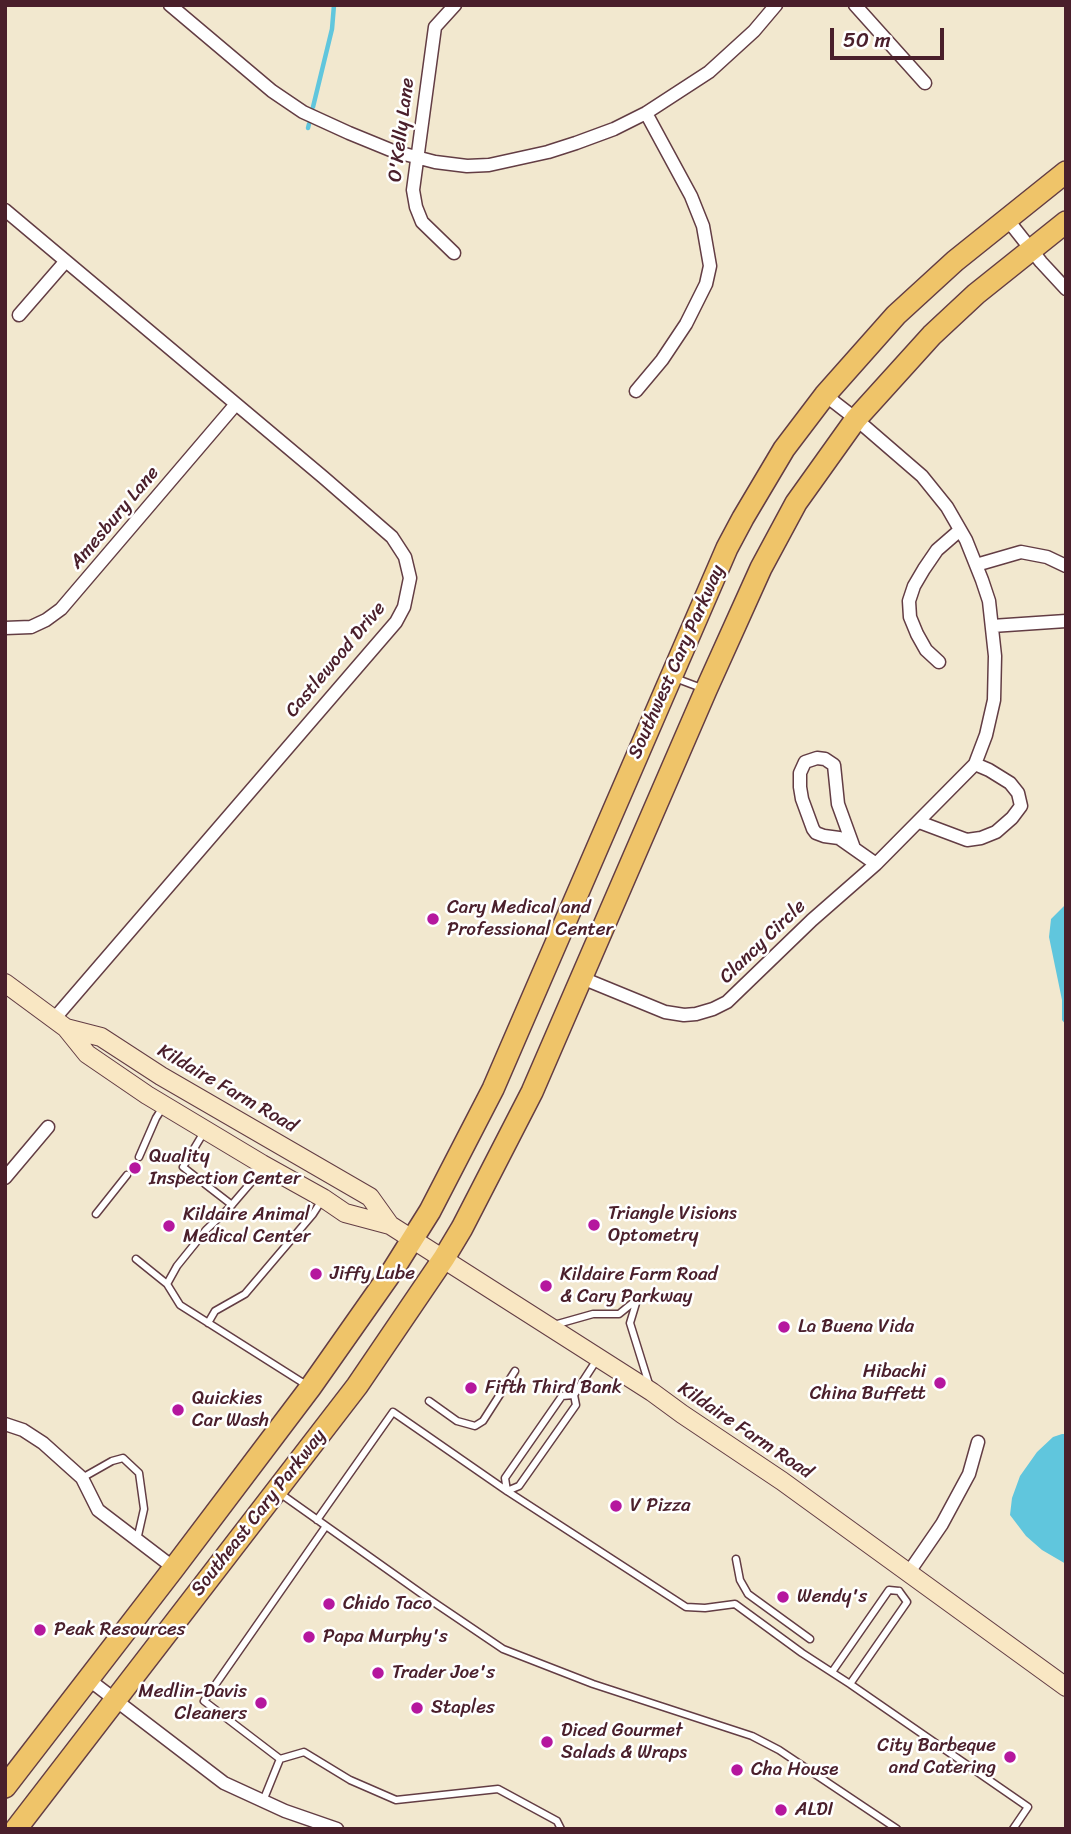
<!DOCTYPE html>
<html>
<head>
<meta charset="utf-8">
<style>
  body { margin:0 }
  #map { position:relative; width:1071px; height:1834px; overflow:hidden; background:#f2e8cf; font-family:Sriracha,sans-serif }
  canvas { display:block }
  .frame { position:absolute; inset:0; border:7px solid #4a1f2b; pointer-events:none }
  .scale { position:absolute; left:830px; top:28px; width:114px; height:32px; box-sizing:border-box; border:4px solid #4a1f2b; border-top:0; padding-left:9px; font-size:21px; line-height:24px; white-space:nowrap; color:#4a1f2b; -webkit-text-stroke:5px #fff; paint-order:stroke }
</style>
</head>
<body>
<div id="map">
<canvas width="1071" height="1834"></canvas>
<div class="frame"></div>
<div class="scale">50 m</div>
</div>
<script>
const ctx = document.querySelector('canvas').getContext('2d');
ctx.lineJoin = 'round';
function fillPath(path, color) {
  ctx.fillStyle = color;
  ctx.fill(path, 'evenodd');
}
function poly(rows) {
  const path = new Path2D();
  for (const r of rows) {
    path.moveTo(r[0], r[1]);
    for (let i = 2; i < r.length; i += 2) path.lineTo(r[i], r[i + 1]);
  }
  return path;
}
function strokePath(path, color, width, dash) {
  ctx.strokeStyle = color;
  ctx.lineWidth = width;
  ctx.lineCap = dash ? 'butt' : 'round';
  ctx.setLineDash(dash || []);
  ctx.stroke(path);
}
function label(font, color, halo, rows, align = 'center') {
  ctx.font = font + ' Sriracha,sans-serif';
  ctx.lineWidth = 5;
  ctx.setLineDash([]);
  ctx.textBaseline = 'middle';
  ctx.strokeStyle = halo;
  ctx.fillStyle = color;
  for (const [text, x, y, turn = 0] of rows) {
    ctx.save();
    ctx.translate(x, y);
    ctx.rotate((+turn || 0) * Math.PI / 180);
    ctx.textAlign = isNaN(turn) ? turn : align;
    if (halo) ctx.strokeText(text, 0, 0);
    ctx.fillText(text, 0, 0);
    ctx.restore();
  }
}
const water = poly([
  [1066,904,1066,1025,1062,1020,1062,1000,1049,937,1051,919],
  [1062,1434,1066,1434,1066,1564,1042,1550,1026,1536,1010,1515,1012,1498,1020,1476,1037,1452,1053,1437]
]);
const stream = poly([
  [313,107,332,29,334,5],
  [308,128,309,124]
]);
const lane = poly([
  [675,678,704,689],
  [204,1132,183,1167,232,1205],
  [139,1157,156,1118,163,1107],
  [262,1165,254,1179,230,1207,206,1230,177,1266,167,1284,180,1305,308,1386],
  [96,1214,127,1175],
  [136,1259,167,1284],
  [637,1300,630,1323,649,1384],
  [208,1323,215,1311,245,1294,313,1214,322,1200],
  [554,1325,593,1314,619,1314,635,1301],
  [574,1395,562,1396,505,1478,507,1491,519,1486,576,1405,574,1395,596,1361],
  [429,1401,457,1421,475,1426,483,1421,515,1371],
  [82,1478,112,1461,123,1458,139,1473,144,1509,137,1540],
  [281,1494,429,1599,503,1649,593,1684,752,1736,779,1750,897,1829],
  [317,1520,393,1412,507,1491,686,1607,705,1608,735,1604,802,1653,850,1684,1028,1807,1013,1829],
  [736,1559,740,1580,748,1594,810,1639],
  [832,1672,889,1590,899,1591],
  [850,1684,907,1602,899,1591],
  [280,1759,304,1752,350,1780,396,1800,498,1789,557,1821,561,1829],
  [263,1801,280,1759,204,1701,326,1526]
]);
const street = poly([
  [170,5,272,91,303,112,349,133,393,151,435,162,467,166,489,165,548,152,576,143,614,129,646,113,709,72,754,31,776,5],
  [855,5,925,83],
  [5,210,323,477,392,537,405,557,410,578,404,607,396,622,54,1019],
  [1007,219,1041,262,1066,289],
  [454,253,422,222,416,207,413,190,435,27,455,5],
  [19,315,65,262],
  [636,391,662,360,686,324,706,284,710,266,703,226,691,196,646,113],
  [825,395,856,419,922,476,947,507,966,540,982,580,989,601,995,656,994,700,986,735,975,764,876,864,839,838,824,836,816,833,813,829,802,799,800,787,800,773,805,762,817,758,825,759,834,765,838,804,854,848],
  [976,565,1021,552,1047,557,1066,566],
  [992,626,1066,621],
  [5,628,31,627,46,620,61,609,236,404],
  [939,662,926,650,917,634,910,617,909,601,914,586,924,569,937,550,960,530],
  [919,822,967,840,981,838,996,832,1012,818,1021,806,1018,793,1010,783,989,770,975,764],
  [582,978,665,1012,684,1015,696,1014,713,1009,727,1002,812,920,876,864],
  [5,1178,48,1127],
  [5,1424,23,1430,43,1443,82,1478,98,1510,174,1568],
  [909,1572,942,1524,969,1474,978,1442],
  [88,1679,224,1783,285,1811,337,1829]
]);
const secondary = poly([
  [5,983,66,1028,87,1054,147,1095,262,1164,323,1198,345,1213,390,1225,652,1392,682,1414,782,1481,1066,1687],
  [66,1028,101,1037,161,1076,370,1197,390,1225]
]);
const primary = poly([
  [5,1787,174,1568,310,1388,393,1270,430,1211,493,1089,727,548,743,518,784,449,825,395,896,315,955,261,1066,172],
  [16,1829,357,1386,444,1258,462,1228,532,1092,706,690,761,568,796,503,856,419,932,335,976,294,1066,222]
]);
const markers = [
  [433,919,7,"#b5179e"],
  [135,1168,7,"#b5179e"],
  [594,1225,7,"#b5179e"],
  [169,1226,7,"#b5179e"],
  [316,1274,7,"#b5179e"],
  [546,1286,7,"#b5179e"],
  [784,1327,7,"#b5179e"],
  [940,1383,7,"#b5179e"],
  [471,1388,7,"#b5179e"],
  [178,1410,7,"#b5179e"],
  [616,1506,7,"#b5179e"],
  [783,1597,7,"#b5179e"],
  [329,1604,7,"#b5179e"],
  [40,1630,7,"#b5179e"],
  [309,1637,7,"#b5179e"],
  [378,1673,7,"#b5179e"],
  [261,1703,7,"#b5179e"],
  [417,1708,7,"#b5179e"],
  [547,1742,7,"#b5179e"],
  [1010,1757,7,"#b5179e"],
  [737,1770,7,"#b5179e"],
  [781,1810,7,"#b5179e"]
];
const streetNames = [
  ["O'Kelly Lane",402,130,-83],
  ["Amesbury Lane",115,518,-50],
  ["Castlewood Drive",336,660,-50],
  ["Southwest Cary Parkway",677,662,-66],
  ["Clancy Circle",763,942,-44],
  ["Kildaire Farm Road",227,1089,30],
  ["Kildaire Farm Road",745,1431,34],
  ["Southeast Cary Parkway",259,1513,-52]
];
const poiNames = [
  ["Cary Medical and",447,908],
  ["Professional Center",447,930],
  ["Quality",149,1157],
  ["Inspection Center",149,1179],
  ["Triangle Visions",608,1214],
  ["Optometry",608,1236],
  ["Kildaire Animal",183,1215],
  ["Medical Center",183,1237],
  ["Jiffy Lube",330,1274],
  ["Kildaire Farm Road",560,1275],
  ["& Cary Parkway",560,1297],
  ["La Buena Vida",798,1327],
  ["Hibachi",926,1372,"right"],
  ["China Buffett",926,1394,"right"],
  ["Fifth Third Bank",485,1388],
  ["Quickies",192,1399],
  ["Car Wash",192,1421],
  ["V Pizza",630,1506],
  ["Wendy's",797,1597],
  ["Chido Taco",343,1604],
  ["Peak Resources",54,1630],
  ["Papa Murphy's",323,1637],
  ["Trader Joe's",392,1673],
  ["Medlin-Davis",247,1692,"right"],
  ["Cleaners",247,1714,"right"],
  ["Staples",431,1708],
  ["Diced Gourmet",561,1731],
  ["Salads & Wraps",561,1753],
  ["City Barbeque",996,1746,"right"],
  ["and Catering",996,1768,"right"],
  ["Cha House",751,1770],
  ["ALDI",795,1810]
];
fillPath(water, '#60c6dd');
strokePath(stream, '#60c6dd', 4.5);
strokePath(lane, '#633d44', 9);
strokePath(street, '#633d44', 15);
strokePath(secondary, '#633d44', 20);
strokePath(primary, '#633d44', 24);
strokePath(lane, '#fff', 6);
strokePath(street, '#fff', 12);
strokePath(secondary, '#f9e7c3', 18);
strokePath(primary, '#efc469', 21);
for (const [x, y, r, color] of markers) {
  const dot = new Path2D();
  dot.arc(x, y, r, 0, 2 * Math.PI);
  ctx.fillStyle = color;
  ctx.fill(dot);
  strokePath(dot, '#fff', 2.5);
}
label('19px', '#4a1f2b', '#fff', streetNames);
label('19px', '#4a1f2b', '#fff', poiNames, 'left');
</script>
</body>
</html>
